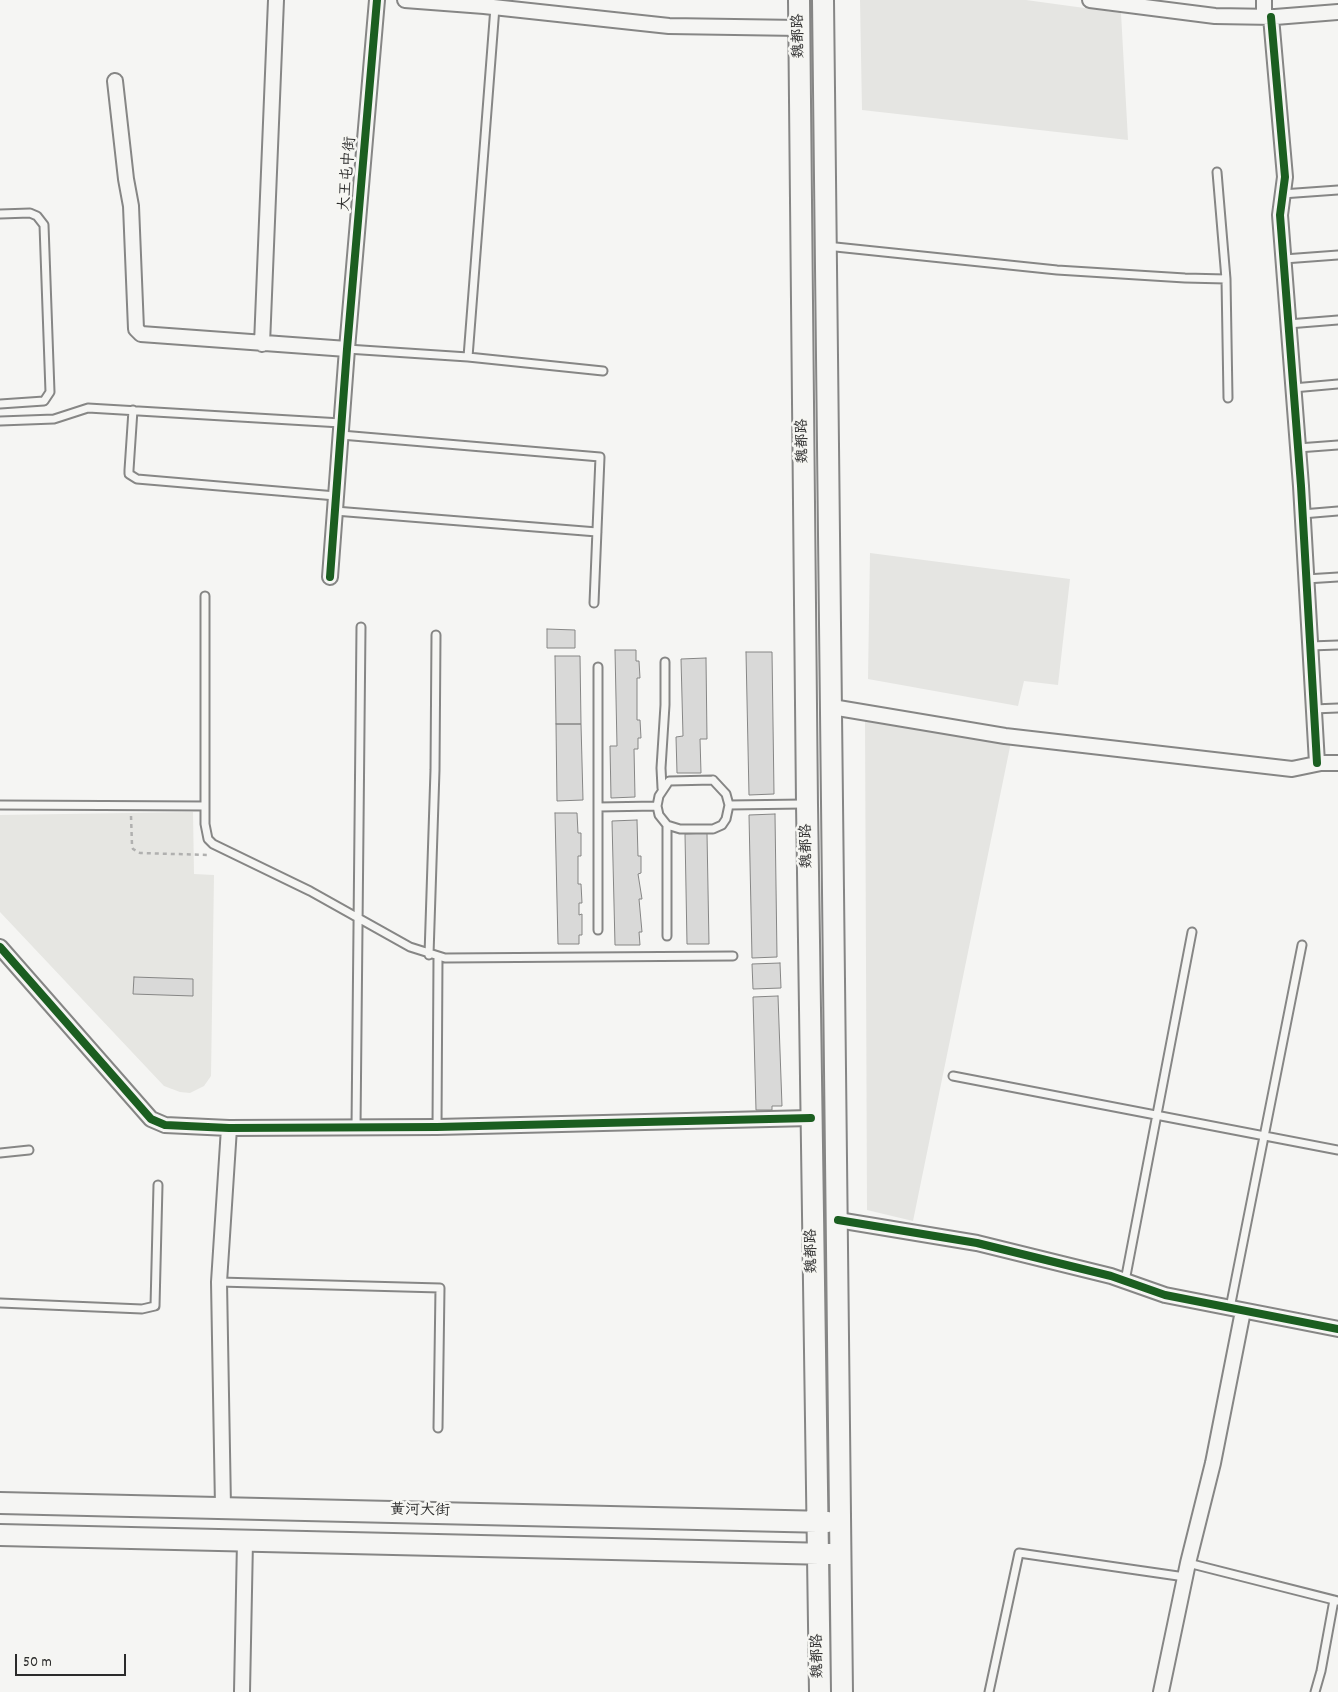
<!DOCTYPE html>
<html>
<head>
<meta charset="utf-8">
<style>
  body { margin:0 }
  #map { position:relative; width:1338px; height:1692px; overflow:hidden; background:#f5f5f3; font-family:Dekko,sans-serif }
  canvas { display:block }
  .scale { position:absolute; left:15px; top:1654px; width:111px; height:22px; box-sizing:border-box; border:2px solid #2b2b2b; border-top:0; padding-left:6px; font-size:15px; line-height:18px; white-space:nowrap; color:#2b2b2b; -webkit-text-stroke:4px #f6f6f2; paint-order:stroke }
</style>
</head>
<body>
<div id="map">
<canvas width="1338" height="1692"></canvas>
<div class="scale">50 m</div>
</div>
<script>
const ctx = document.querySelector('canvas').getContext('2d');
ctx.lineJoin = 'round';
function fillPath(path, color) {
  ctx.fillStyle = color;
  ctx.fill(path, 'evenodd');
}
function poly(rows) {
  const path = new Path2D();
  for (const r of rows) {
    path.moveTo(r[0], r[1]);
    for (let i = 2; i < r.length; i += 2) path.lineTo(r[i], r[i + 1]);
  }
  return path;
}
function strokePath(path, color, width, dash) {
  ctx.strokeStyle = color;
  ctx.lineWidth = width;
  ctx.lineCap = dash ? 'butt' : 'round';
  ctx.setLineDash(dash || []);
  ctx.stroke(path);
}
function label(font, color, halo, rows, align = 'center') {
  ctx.font = font + ' Dekko,"LXGW WenKai TC",sans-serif';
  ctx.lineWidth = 5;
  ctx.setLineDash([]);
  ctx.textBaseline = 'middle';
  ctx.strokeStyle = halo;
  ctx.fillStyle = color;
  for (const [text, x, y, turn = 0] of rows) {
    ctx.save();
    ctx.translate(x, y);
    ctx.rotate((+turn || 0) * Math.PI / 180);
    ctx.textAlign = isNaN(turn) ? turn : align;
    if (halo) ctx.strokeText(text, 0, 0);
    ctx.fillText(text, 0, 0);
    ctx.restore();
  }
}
const built = poly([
  [860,0,1026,0,1121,13,1128,140,862,110],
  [870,553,1070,579,1058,685,1024,681,1018,706,868,679],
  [865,718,1011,742,913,1221,867,1210]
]);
const green = poly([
  [193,812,194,874,214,875,211,1076,204,1086,190,1093,180,1092,164,1086,0,912,0,815]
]);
const building = poly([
  [547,629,575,630,575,648,547,648,547,629],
  [615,650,636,650,636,661,639,661,640,678,637,678,637,720,640,720,641,738,638,738,638,749,634,749,635,797,611,798,610,746,617,746,615,650],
  [746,652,772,652,774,794,749,795,746,652],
  [555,656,580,656,581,724,556,724,555,656],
  [706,658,707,739,700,739,701,773,677,773,676,737,683,736,681,659,706,658],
  [556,724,581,724,583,800,557,801,556,724],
  [555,813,577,813,578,833,581,833,581,856,578,856,578,884,581,884,582,903,579,903,579,915,582,914,582,935,579,935,579,944,558,944,555,813],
  [775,814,777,957,752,958,749,815,775,814],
  [637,820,638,856,641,856,641,873,638,874,642,899,639,899,642,932,639,932,640,945,615,945,612,821,637,820],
  [707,833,709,944,687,944,685,834,707,833],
  [780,963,781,988,753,989,752,964,780,963],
  [134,977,193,979,193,996,133,994,134,977],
  [778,996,782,1106,772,1106,772,1110,756,1110,753,997,778,996]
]);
const path = poly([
  [131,816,132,845,133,849,140,853,210,855]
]);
const lane = poly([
  [1217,172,1226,279,1228,398],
  [1282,194,1338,190],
  [0,214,30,213,37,216,44,225,50,392,44,401,0,404],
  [826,246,1057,270,1185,278,1226,279],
  [1284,259,1338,255],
  [1288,324,1338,320],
  [347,349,468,357,603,371],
  [468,357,495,7],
  [1293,388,1338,384],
  [133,410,129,470,129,474,137,479,336,496],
  [0,421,54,419,88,408,341,423],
  [341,435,600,457,594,603],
  [1298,448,1338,445],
  [335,511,597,532],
  [1302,514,1338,511],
  [1306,579,1338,577],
  [205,596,205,824,208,839,213,844,310,891,410,947,445,958,733,956],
  [1310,646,1338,645],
  [598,667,598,930],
  [1313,709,1338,708],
  [713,780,726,794,729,805,726,819,722,825,713,829,680,829,667,825,659,815,657,806,659,796,669,781,713,780],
  [662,788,661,768,665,705,665,662],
  [0,805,205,806],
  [729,805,804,804],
  [598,807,657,806],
  [667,825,667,936],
  [429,955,435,770,436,635],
  [953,1076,1338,1150],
  [437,1127,438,957],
  [356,1128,361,627],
  [0,1153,29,1150],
  [1125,1281,1192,932],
  [219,1282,440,1288,438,1428],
  [0,1303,142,1309,155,1306,158,1185],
  [1230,1308,1302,945],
  [1188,1563,1338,1601],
  [989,1692,1019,1553,1185,1577],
  [1315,1692,1321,1671,1334,1600]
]);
const street = poly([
  [405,0,484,6,669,26,800,28],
  [1090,0,1215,16,1275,17,1338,12],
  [1264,17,1264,0],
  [1271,17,1285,177,1280,215,1301,486,1317,763],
  [115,81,126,179,131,206,136,329,141,334,347,349],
  [262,344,276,0],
  [330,577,347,349,377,0],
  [832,707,1005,736,1292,769,1321,763,1338,763],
  [0,947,151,1119,165,1125,229,1128,437,1127,811,1118],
  [838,1220,977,1243,1111,1276,1165,1295,1338,1329],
  [223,1507,219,1282,229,1128],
  [242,1692,245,1541],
  [1161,1692,1188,1563,1213,1463,1243,1311]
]);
const secondary = poly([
  [799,0,807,804,820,1692],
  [823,0,842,1692],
  [0,1503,828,1522],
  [0,1535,830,1554]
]);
const cycleway = poly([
  [1271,17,1285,177,1280,215,1301,486,1317,763],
  [330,577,347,349,377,0],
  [0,947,151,1119,165,1125,229,1128,437,1127,811,1118],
  [838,1220,977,1243,1111,1276,1165,1295,1338,1329]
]);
const streetNames = [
  ["魏都路",800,36,-91],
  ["大王屯中街",349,174,-85],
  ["魏都路",804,441,-91],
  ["魏都路",808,846,-91],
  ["魏都路",813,1251,-91],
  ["黄河大街",420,1512,1],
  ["魏都路",819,1656,-91]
];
fillPath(built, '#e5e5e2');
fillPath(green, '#e6e6e2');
fillPath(building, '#d9d9d8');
strokePath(building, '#868685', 1);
strokePath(lane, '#868685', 11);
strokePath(street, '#868685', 18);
strokePath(secondary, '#868685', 24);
strokePath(path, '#b0b0af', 2.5, [4, 4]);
strokePath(lane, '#f5f5f3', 7);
strokePath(street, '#f5f5f3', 14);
strokePath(secondary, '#f5f5f3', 20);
strokePath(cycleway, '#1b5e20', 8);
label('15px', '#2b2b2b', '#f6f6f2', streetNames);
</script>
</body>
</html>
